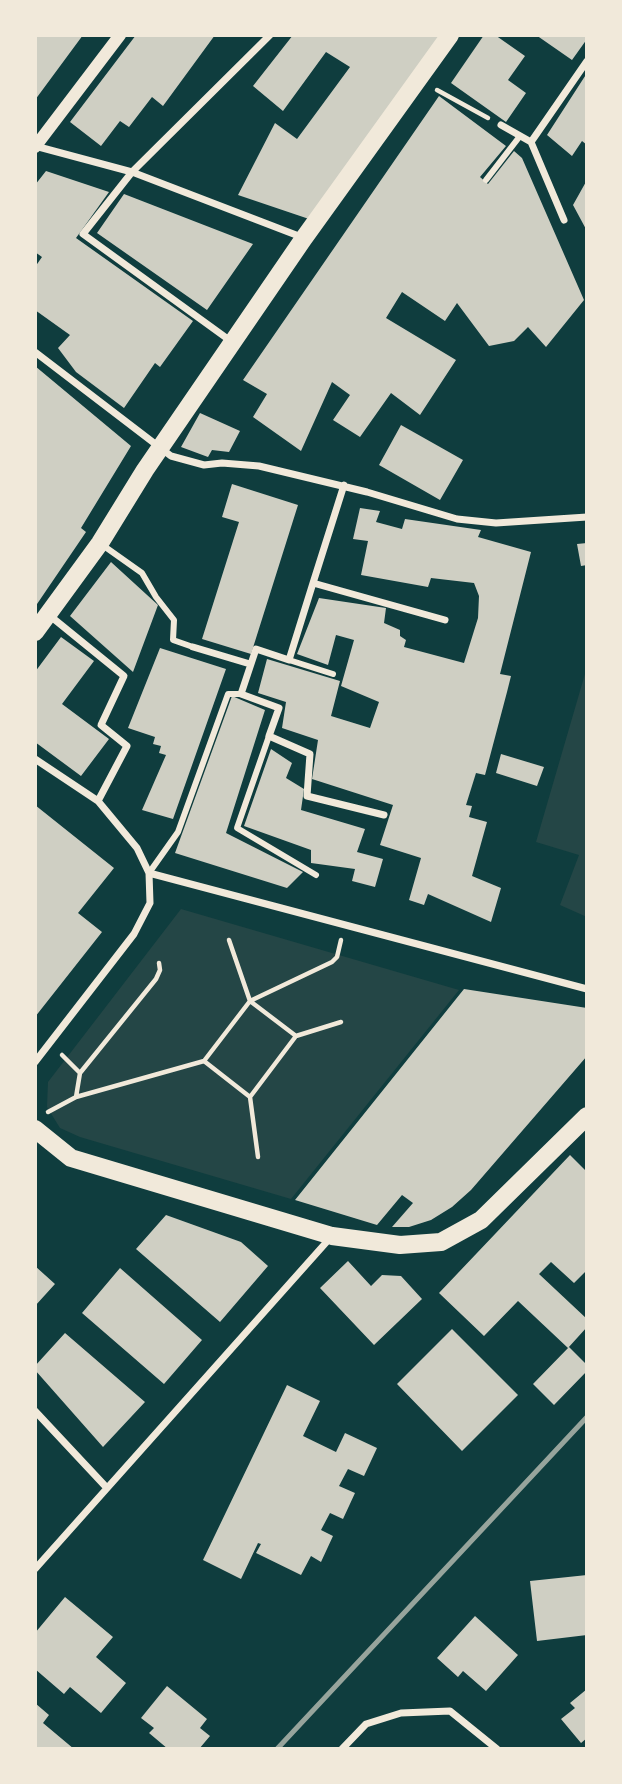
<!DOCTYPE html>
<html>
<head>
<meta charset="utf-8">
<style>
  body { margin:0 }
  #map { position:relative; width:622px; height:1784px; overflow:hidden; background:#0f3d3e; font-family:Commissioner,sans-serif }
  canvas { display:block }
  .frame { position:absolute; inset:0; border:37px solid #f1e9da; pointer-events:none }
</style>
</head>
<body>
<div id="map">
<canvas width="622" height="1784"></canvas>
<div class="frame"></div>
</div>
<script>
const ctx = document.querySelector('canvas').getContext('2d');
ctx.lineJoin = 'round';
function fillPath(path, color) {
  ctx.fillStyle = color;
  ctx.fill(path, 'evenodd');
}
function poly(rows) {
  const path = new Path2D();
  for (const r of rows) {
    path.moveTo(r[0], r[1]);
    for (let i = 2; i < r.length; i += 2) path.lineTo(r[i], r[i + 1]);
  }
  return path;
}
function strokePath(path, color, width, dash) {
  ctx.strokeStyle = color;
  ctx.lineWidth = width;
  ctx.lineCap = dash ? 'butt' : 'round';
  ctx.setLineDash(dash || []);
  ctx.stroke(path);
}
const green = poly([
  [587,667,587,917,560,905,579,855,536,842],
  [181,909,459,990,291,1199,80,1137,60,1128,47,1107,48,1082]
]);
const building = poly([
  [35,35,83,35,35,100],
  [136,35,215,35,163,106,152,97,129,127,120,121,101,146,70,122],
  [293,35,441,35,309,219,238,195,275,123,297,139,350,67,326,52,283,111,253,86],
  [484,35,495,35,525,56,508,80,526,93,506,122,451,83],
  [536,35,583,35,587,39,572,60],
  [587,73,587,145,582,141,572,156,547,135],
  [439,96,506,146,480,177,488,184,514,151,522,158,584,300,546,347,528,327,514,341,489,346,457,303,445,321,402,292,386,318,456,360,420,415,391,393,360,437,333,420,350,395,332,382,301,451,253,417,267,394,243,380],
  [46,171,109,192,76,238,193,321,160,367,155,363,124,408,76,372,58,348,70,335,35,310,35,267,42,257,35,252,35,185],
  [587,180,587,231,573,205],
  [124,194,253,244,207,310,97,233],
  [35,366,131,446,81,528,86,532,35,607],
  [200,413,240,431,229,452,212,450,208,457,181,447],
  [401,425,463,460,440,500,379,465],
  [232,484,298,505,251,654,202,639,239,522,222,517],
  [360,508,380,511,376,522,402,529,405,519,481,530,478,537,531,552,500,674,511,676,507,692,485,775,476,773,466,805,472,806,469,817,487,822,472,876,501,888,491,922,428,894,424,905,409,900,421,858,380,845,393,805,312,779,318,740,282,728,286,702,258,693,267,659,340,681,331,716,370,728,379,702,341,686,354,640,336,635,328,665,297,654,319,598,386,608,384,623,400,630,400,636,406,640,404,647,464,663,478,618,479,596,474,583,431,578,428,587,361,575,368,541,353,539],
  [587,543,587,565,581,566,577,544],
  [111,562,158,605,133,672,70,616],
  [61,637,94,661,62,704,109,739,81,776,35,742,35,672],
  [160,648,226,669,173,819,142,810,166,755,159,753,161,746,153,744,155,737,128,728],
  [232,696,265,710,226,833,303,872,287,888,175,853],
  [271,749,292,763,286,778,304,789,301,810,365,829,357,852,383,859,375,887,352,881,355,869,311,863,311,850,244,826],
  [501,754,544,767,537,786,496,773],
  [35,805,114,868,78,913,102,932,35,1017],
  [464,989,587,1008,587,1056,471,1190,452,1207,431,1220,409,1227,392,1227,413,1203,402,1195,377,1225,295,1200],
  [570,1155,587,1172,587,1270,574,1283,551,1262,539,1274,587,1319,587,1327,568,1348,518,1301,484,1336,439,1293],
  [166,1215,241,1242,268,1266,220,1322,136,1249],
  [348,1261,371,1286,382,1275,401,1276,422,1299,374,1345,320,1288],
  [35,1266,55,1284,35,1306],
  [120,1268,202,1340,164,1384,82,1313],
  [452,1329,518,1395,462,1451,397,1384],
  [65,1333,145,1402,103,1447,35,1370,35,1366],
  [569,1347,587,1365,587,1371,554,1405,533,1384],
  [287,1385,320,1401,303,1436,336,1452,345,1433,377,1448,364,1476,348,1469,339,1486,355,1493,343,1519,330,1513,321,1530,333,1536,321,1562,311,1556,301,1575,256,1553,261,1544,258,1543,241,1579,203,1560],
  [587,1575,587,1635,537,1641,530,1581],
  [65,1597,113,1637,96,1657,126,1683,101,1713,70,1687,64,1694,35,1669,35,1633],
  [475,1616,518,1655,486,1691,463,1671,458,1677,437,1658],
  [167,1686,207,1719,200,1728,210,1736,199,1749,168,1749,149,1733,154,1728,141,1718],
  [587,1689,587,1738,581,1743,561,1719,575,1708,570,1703],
  [35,1703,49,1715,43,1723,74,1749,35,1749]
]);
const path = poly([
  [437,90,488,118],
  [229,940,250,1001,332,962,337,957,341,940],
  [296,1036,341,1022],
  [80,1073,156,979,160,970,159,963],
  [76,1097,204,1061,250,1001,296,1036,250,1097,204,1061],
  [250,1097,258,1157],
  [48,1112,76,1097,80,1073,62,1055]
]);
const pedestrian = poly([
  [486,180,520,136],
  [101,544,142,573,156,597,174,620,173,640,193,647],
  [289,660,333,674],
  [269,736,237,828,316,875],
  [149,873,178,832,228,694,241,694]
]);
const minor = poly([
  [501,125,531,142,587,61],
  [531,142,564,220],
  [35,146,132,172,304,238],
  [232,342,83,234,132,172,270,35],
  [35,352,171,456,204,465,222,463,259,466,367,492,457,519,496,523,587,517],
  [344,485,313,583,445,620],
  [313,583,289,660,256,649,241,694,279,708,269,736,310,754,307,796,384,815],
  [49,615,124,676,101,725,127,746,98,801],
  [193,647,250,664],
  [35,759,98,801,137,848,149,873,150,903,134,934,35,1062],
  [149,873,587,989],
  [35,1411,107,1488],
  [35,1569,331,1237],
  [342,1749,366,1724,401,1713,450,1711,497,1749]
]);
const tertiary = poly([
  [35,147,120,35]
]);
const primary = poly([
  [35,632,100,543,145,470,304,238,450,35],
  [35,1129,71,1158,332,1236,400,1245,441,1242,481,1220,587,1116]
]);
const rail = poly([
  [277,1749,587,1417]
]);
fillPath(green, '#244646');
fillPath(building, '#cfcfc3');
strokePath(path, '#f1e9da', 4.5);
strokePath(pedestrian, '#f1e9da', 6);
strokePath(minor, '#f1e9da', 7);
strokePath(tertiary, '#f1e9da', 12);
strokePath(primary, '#f1e9da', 18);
strokePath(rail, '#97a49c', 5);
</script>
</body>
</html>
